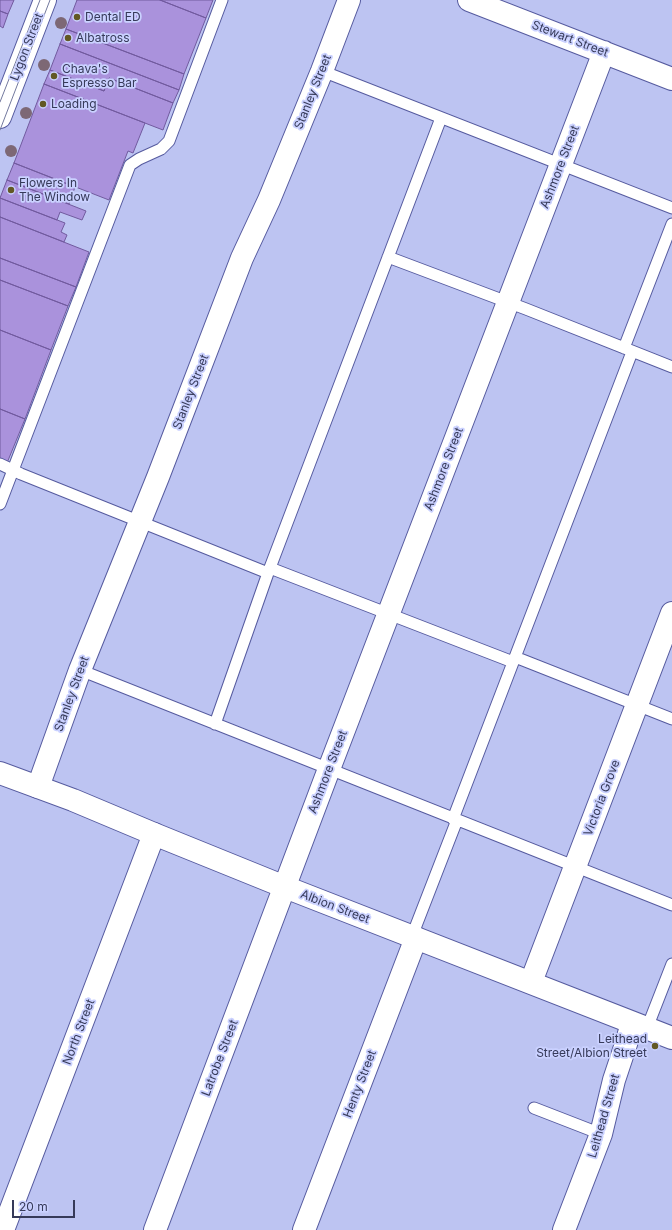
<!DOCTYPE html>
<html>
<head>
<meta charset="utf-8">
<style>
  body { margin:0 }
  #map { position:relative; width:672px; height:1230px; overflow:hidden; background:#bdc4f2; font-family:Inter,sans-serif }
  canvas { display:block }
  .scale { position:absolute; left:12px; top:1200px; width:63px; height:18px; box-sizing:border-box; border:2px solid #363a59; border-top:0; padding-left:5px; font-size:12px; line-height:14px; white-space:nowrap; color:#363a59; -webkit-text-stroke:3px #cad1ff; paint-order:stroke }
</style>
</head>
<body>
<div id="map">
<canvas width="672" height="1230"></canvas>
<div class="scale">20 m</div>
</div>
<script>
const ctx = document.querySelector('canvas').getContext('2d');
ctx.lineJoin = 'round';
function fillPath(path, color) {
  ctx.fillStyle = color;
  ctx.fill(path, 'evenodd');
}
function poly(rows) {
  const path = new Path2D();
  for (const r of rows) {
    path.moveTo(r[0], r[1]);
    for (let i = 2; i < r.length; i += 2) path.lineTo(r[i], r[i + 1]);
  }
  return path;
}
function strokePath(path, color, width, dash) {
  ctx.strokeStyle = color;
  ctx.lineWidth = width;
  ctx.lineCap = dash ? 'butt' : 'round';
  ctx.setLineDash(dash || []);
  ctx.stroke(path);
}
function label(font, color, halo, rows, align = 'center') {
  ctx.font = font + ' Inter,sans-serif';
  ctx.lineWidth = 3.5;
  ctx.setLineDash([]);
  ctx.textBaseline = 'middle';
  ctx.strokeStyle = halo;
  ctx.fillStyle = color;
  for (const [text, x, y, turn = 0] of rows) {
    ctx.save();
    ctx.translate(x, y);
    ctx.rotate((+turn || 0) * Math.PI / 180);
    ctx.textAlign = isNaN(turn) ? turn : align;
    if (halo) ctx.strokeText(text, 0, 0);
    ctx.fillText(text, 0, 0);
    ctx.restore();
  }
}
const building = poly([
  [0,0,14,0,8,14,0,11,0,0],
  [77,0,160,0,206,18,184,74,66,29,77,0],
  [160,0,213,0,206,18,160,0],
  [0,11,8,14,3,28,0,26,0,11],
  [66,29,184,74,179,90,60,44,66,29],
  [60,44,179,90,173,103,109,78,104,91,50,70,60,44],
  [50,70,104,91,109,78,173,103,163,130,44,84,50,70],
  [44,84,145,123,133,153,128,151,109,200,14,163,44,84],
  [14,163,75,187,69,204,7,180,14,163],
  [7,180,86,211,82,220,60,212,57,220,0,198,7,180],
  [0,198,65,223,61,232,67,235,64,242,0,217,0,198],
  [0,217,89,252,76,287,0,258,0,217],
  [0,258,76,287,68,306,0,280,0,258],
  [0,280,68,306,51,350,0,330,0,280],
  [0,330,51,350,25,419,0,409,0,330],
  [0,409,25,419,7,463,0,460,0,409]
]);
const lane = poly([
  [322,71,672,208],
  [388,257,526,309,672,367],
  [624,348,672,224],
  [0,464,21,474,268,573],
  [0,504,130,165,139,159,161,149,169,141,222,0],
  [270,568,513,662],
  [515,657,672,719],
  [80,670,672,905],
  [215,724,268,573,441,118],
  [453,819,632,352],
  [412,936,457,820],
  [647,1028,672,964],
  [534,1108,601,1134]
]);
const street = poly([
  [469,0,672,79],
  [38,787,80,670,158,477,242,258,269,200,322,71,349,0],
  [531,982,672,613],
  [3,1230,154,834],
  [155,1230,329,769,604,52],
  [304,1230,416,938],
  [564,1230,601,1134,614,1080,626,1044,632,1023]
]);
const secondary = poly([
  [0,117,45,0],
  [0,773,73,800,154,834,285,887,672,1038]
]);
const tram = poly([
  [0,102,40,0],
  [0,130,50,0]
]);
const trees = [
  [61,23],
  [44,65],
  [26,113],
  [11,151]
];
const markers = [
  [77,17,4,"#625824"],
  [68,38,4,"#625824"],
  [54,76,4,"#625824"],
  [43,104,4,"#625824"],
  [11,190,4,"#625824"],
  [655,1046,4,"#625824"]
];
const poiNames = [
  ["Dental ED",85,17],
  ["Albatross",76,38],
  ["Chava's",62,69],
  ["Espresso Bar",62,83],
  ["Loading",51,104],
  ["Flowers In",19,183],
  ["The Window",19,197],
  ["Leithead",647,1039,"right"],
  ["Street/Albion Street",647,1053,"right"]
];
const streetNames = [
  ["Stewart Street",570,39,21],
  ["Lygon Street",27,47,-69],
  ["Stanley Street",313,92,-68],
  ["Ashmore Street",560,167,-69],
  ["Stanley Street",191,392,-69],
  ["Ashmore Street",444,469,-69],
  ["Stanley Street",72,694,-70],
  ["Ashmore Street",328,772,-69],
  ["Victoria Grove",602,798,-69],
  ["Albion Street",335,907,21],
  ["North Street",79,1032,-69],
  ["Latrobe Street",220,1058,-69],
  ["Henty Street",360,1084,-69],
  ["Leithead Street",604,1116,-74]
];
fillPath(building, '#aa92dc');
strokePath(building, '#715a9e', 1);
strokePath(lane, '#565b9f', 13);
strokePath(street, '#565b9f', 24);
strokePath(secondary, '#565b9f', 24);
strokePath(lane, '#fff', 11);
strokePath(street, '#fff', 22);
strokePath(secondary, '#fff', 22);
strokePath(tram, '#73799e', 1);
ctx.fillStyle = '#7d6875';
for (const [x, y] of trees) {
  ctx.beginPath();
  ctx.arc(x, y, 6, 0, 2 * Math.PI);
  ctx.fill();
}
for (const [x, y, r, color] of markers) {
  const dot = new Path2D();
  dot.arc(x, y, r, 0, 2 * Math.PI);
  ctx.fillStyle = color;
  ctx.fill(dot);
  strokePath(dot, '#cad1ff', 1.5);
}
label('12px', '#363a59', '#cad1ff', poiNames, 'left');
label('12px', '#363a59', '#cad1ff', streetNames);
</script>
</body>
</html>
